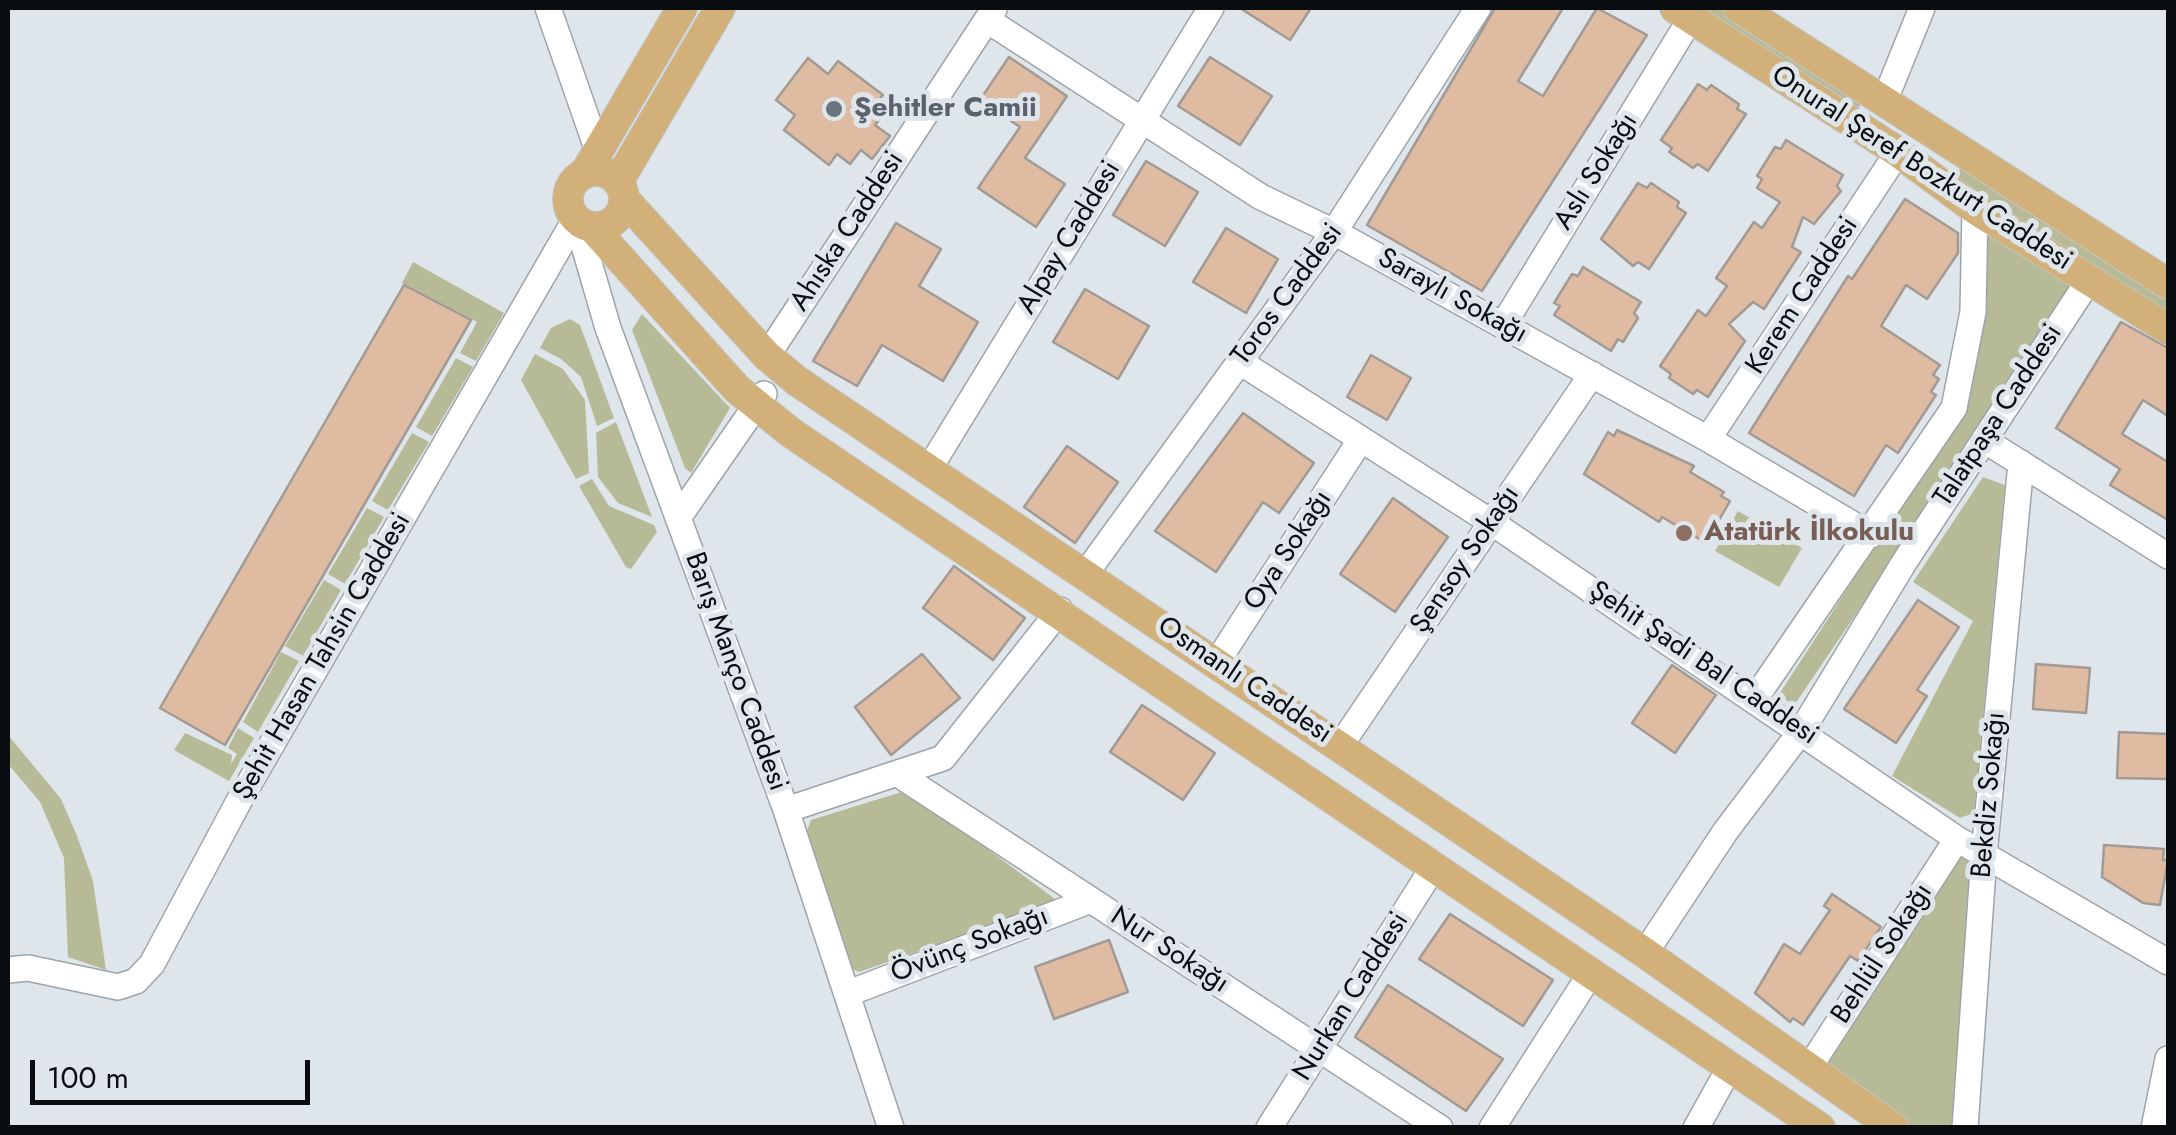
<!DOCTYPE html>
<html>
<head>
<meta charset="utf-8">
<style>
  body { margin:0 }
  #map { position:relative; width:2176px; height:1135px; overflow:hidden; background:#dee6ec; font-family:Jost,sans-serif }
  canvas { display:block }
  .frame { position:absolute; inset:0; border:10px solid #0a0d0f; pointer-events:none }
  .scale { position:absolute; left:30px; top:1060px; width:280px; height:45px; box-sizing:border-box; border:5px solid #0a0d0f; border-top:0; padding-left:12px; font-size:30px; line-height:35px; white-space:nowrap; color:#0a0d0f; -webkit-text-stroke:8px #dee6ec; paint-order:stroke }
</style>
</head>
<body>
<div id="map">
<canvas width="2176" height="1135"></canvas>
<div class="frame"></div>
<div class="scale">100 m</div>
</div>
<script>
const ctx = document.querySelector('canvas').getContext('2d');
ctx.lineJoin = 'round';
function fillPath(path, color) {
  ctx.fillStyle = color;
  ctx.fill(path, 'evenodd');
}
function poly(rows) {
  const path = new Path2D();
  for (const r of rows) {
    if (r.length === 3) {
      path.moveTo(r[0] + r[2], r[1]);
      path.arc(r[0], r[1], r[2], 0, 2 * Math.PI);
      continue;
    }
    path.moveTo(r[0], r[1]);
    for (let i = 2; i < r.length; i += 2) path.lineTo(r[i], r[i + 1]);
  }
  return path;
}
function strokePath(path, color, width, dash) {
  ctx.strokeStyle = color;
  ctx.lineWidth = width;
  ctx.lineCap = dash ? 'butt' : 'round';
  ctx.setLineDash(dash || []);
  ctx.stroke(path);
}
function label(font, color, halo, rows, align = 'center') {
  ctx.font = font + ' Jost,sans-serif';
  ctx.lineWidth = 10;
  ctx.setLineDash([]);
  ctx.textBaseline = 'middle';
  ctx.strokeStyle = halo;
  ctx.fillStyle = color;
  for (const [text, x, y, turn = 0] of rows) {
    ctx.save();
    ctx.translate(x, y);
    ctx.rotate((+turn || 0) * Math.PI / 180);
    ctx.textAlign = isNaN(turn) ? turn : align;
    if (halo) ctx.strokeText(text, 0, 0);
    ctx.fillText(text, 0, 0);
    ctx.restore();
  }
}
const green = poly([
  [1699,8,1724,8,1863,100,1857,111],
  [1961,167,2168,298,2168,313,1954,178],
  [1987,226,2077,279,2011,385,1793,707,1780,693,1970,399],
  [413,262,504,313,476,361,460,353,477,322,402,283],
  [642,314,730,408,691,473,685,468,632,330],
  [570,319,580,325,614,418,597,426,581,377,561,359,540,348,551,328],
  [535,354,563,369,585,400,589,473,576,479,521,380],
  [456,358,473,367,432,436,416,427],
  [616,422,652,517,618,503,598,477,596,433],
  [412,433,429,442,388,510,372,501],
  [1983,477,2005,485,1974,813,1960,818,1892,776,1973,621,1913,582],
  [592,479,609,506,654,525,657,532,631,569,626,567,579,486],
  [367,508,384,517,345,584,328,574],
  [1738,511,1802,548,1779,587,1715,551],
  [324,580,341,590,303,656,285,646],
  [281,652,299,661,258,732,243,722],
  [238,728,254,738,229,781,174,750,185,733,232,755,231,764,237,754,228,748],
  [8,735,61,799,77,836,93,881,106,970,68,957,64,858,40,802,8,764],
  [908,790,1059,902,859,972,852,969,805,836,811,820],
  [1961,855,1974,857,1955,1127,1913,1127,1822,1067]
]);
const building = poly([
  [1240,8,1311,8,1290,40,1240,8],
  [1495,8,1563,8,1518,81,1543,96,1597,8,1647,35,1482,291,1367,225,1495,8],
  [1009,57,1067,96,1025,158,1065,184,1036,227,978,188,1020,127,980,100,1009,57],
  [1210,57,1272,96,1240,145,1178,106,1210,57],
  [808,58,828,74,838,61,883,95,875,105,885,112,875,125,890,136,872,159,861,150,850,164,837,154,829,165,784,130,795,115,776,100,808,58],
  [1698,84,1707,90,1711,85,1739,104,1737,109,1746,114,1708,171,1698,164,1693,168,1669,152,1672,148,1661,140,1698,84],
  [1786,140,1843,175,1837,186,1841,191,1814,224,1803,217,1792,247,1801,252,1764,309,1753,302,1729,324,1745,341,1708,397,1697,390,1693,394,1669,378,1671,374,1660,366,1698,310,1706,316,1727,286,1716,278,1754,222,1762,228,1780,202,1757,188,1762,179,1757,176,1775,147,1781,149,1786,140],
  [1146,161,1198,192,1165,246,1113,215,1146,161],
  [1638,183,1647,188,1651,183,1679,202,1677,207,1686,213,1649,269,1638,262,1633,266,1601,239,1638,183],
  [1905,199,1958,233,1958,253,1927,299,1906,285,1881,326,1940,365,1933,375,1939,379,1931,392,1936,395,1898,453,1886,445,1854,496,1749,433,1848,276,1852,279,1905,199],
  [896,223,941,249,919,286,978,322,943,381,882,345,857,386,813,361,896,223],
  [1226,228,1278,259,1246,313,1193,282,1226,228],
  [1583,267,1641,302,1634,313,1638,318,1623,342,1618,339,1611,351,1554,315,1560,306,1554,303,1572,274,1578,276,1583,267],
  [404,285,471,320,225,745,160,708,404,285],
  [1085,289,1149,326,1118,379,1053,342,1085,289],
  [2121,322,2168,348,2168,416,2143,400,2122,434,2168,462,2168,520,2110,485,2120,469,2056,428,2121,322],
  [1371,355,1411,378,1387,420,1347,397,1371,355],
  [1243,413,1314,463,1279,513,1263,502,1216,572,1155,531,1243,413],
  [1617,430,1694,466,1690,472,1724,492,1721,496,1730,501,1706,543,1662,517,1659,522,1584,474,1608,432,1614,436,1617,430],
  [1067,446,1118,482,1075,543,1024,507,1067,446],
  [1393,498,1448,537,1395,612,1340,574,1393,498],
  [954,566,1025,618,993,660,923,608,954,566],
  [1918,600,1959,627,1917,690,1927,696,1896,743,1844,709,1918,600],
  [922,654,960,698,891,755,855,707,922,654],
  [2036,664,2090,668,2086,713,2033,709,2036,664],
  [1672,665,1716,695,1675,753,1632,723,1672,665],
  [1142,705,1215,753,1183,800,1110,752,1142,705],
  [2119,732,2168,734,2168,779,2117,778,2119,732],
  [2104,845,2164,849,2163,860,2168,860,2160,905,2143,903,2102,877,2104,845],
  [1832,894,1881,927,1858,961,1850,956,1803,1025,1793,1018,1790,1022,1755,993,1784,944,1800,954,1830,910,1824,906,1832,894],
  [1450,914,1553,980,1523,1026,1419,959,1450,914],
  [1109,940,1128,992,1054,1019,1035,967,1109,940],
  [1388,985,1503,1059,1466,1111,1355,1037,1388,985]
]);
const minor = poly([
  [548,8,598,151],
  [987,20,1261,197,1334,232,1708,439,1871,535],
  [1884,102,1922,8],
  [576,218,608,328,786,810,891,1128],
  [1503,325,1691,18],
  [767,356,994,9],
  [1240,362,1491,522,1957,839,2168,962],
  [1708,439,1898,152],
  [1984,440,2168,556],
  [929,469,1211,8],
  [678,518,764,394],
  [1086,573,1334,232,1478,8],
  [1217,662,1361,439],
  [1754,700,1954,408,1973,312,1975,209],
  [1340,746,1592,374],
  [898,774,1440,1128],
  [786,810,943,758,1060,610],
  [1645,953,1725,832,1802,730,1905,561,2089,280],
  [8,970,28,968,118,987,136,981,152,964,239,801,576,218],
  [849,993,1091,900],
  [1809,1068,1957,839],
  [1269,1128,1434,866],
  [1492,1128,1591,973],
  [1696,1128,1730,1067],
  [1965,1128,1984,855,2021,463],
  [2154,1128,2168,1059]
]);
const major = poly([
  [1675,8,1898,152,1975,209,2168,329],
  [1739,8,2168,284],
  [596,199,28],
  [585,173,682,8],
  [618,182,720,8],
  [624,199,767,356,797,381,1645,953,1894,1128],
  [592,227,737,389,790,432,1820,1128]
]);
const markers = [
  [834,109,10,"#6b7280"],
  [1684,533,10,"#8d6e63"]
];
const worshipNames = [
  ["Şehitler Camii",854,109]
];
const streetNames = [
  ["Onural Şeref Bozkurt Caddesi",1921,169,33],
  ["Aslı Sokağı",1597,172,-58],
  ["Ahıska Caddesi",848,232,-57],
  ["Alpay Caddesi",1070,238,-59],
  ["Toros Caddesi",1288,295,-54],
  ["Kerem Caddesi",1803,296,-57],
  ["Saraylı Sokağı",1452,297,29],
  ["Talatpaşa Caddesi",1999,416,-57],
  ["Oya Sokağı",1289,551,-57],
  ["Şensoy Sokağı",1466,560,-56],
  ["Şehit Hasan Tahsin Caddesi",323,657,-60],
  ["Şehit Şadi Bal Caddesi",1703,664,34],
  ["Barış Manço Caddesi",735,672,70],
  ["Osmanlı Caddesi",1244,681,34],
  ["Bekdiz Sokağı",1990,795,-85],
  ["Övünç Sokağı",970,946,-21],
  ["Nur Sokağı",1169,951,33],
  ["Behlül Sokağı",1883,954,-57],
  ["Nurkan Caddesi",1352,997,-58]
];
const educationNames = [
  ["Atatürk İlkokulu",1704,533]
];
fillPath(green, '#b7ba96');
fillPath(building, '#dfbba1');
strokePath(building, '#a19a95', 2.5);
strokePath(minor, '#9da4a9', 28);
strokePath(major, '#c4c5c5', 32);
strokePath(minor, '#fff', 25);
strokePath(major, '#d1b07a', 30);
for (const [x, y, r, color] of markers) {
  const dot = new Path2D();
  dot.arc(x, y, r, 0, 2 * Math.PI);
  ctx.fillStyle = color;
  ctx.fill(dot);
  strokePath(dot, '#dee6ec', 4);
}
label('bold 28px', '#5b616d', '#dee6ec', worshipNames, 'left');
label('28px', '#0a0d0f', '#dee6ec', streetNames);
label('bold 28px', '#785e54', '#dee6ec', educationNames, 'left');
</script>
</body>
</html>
